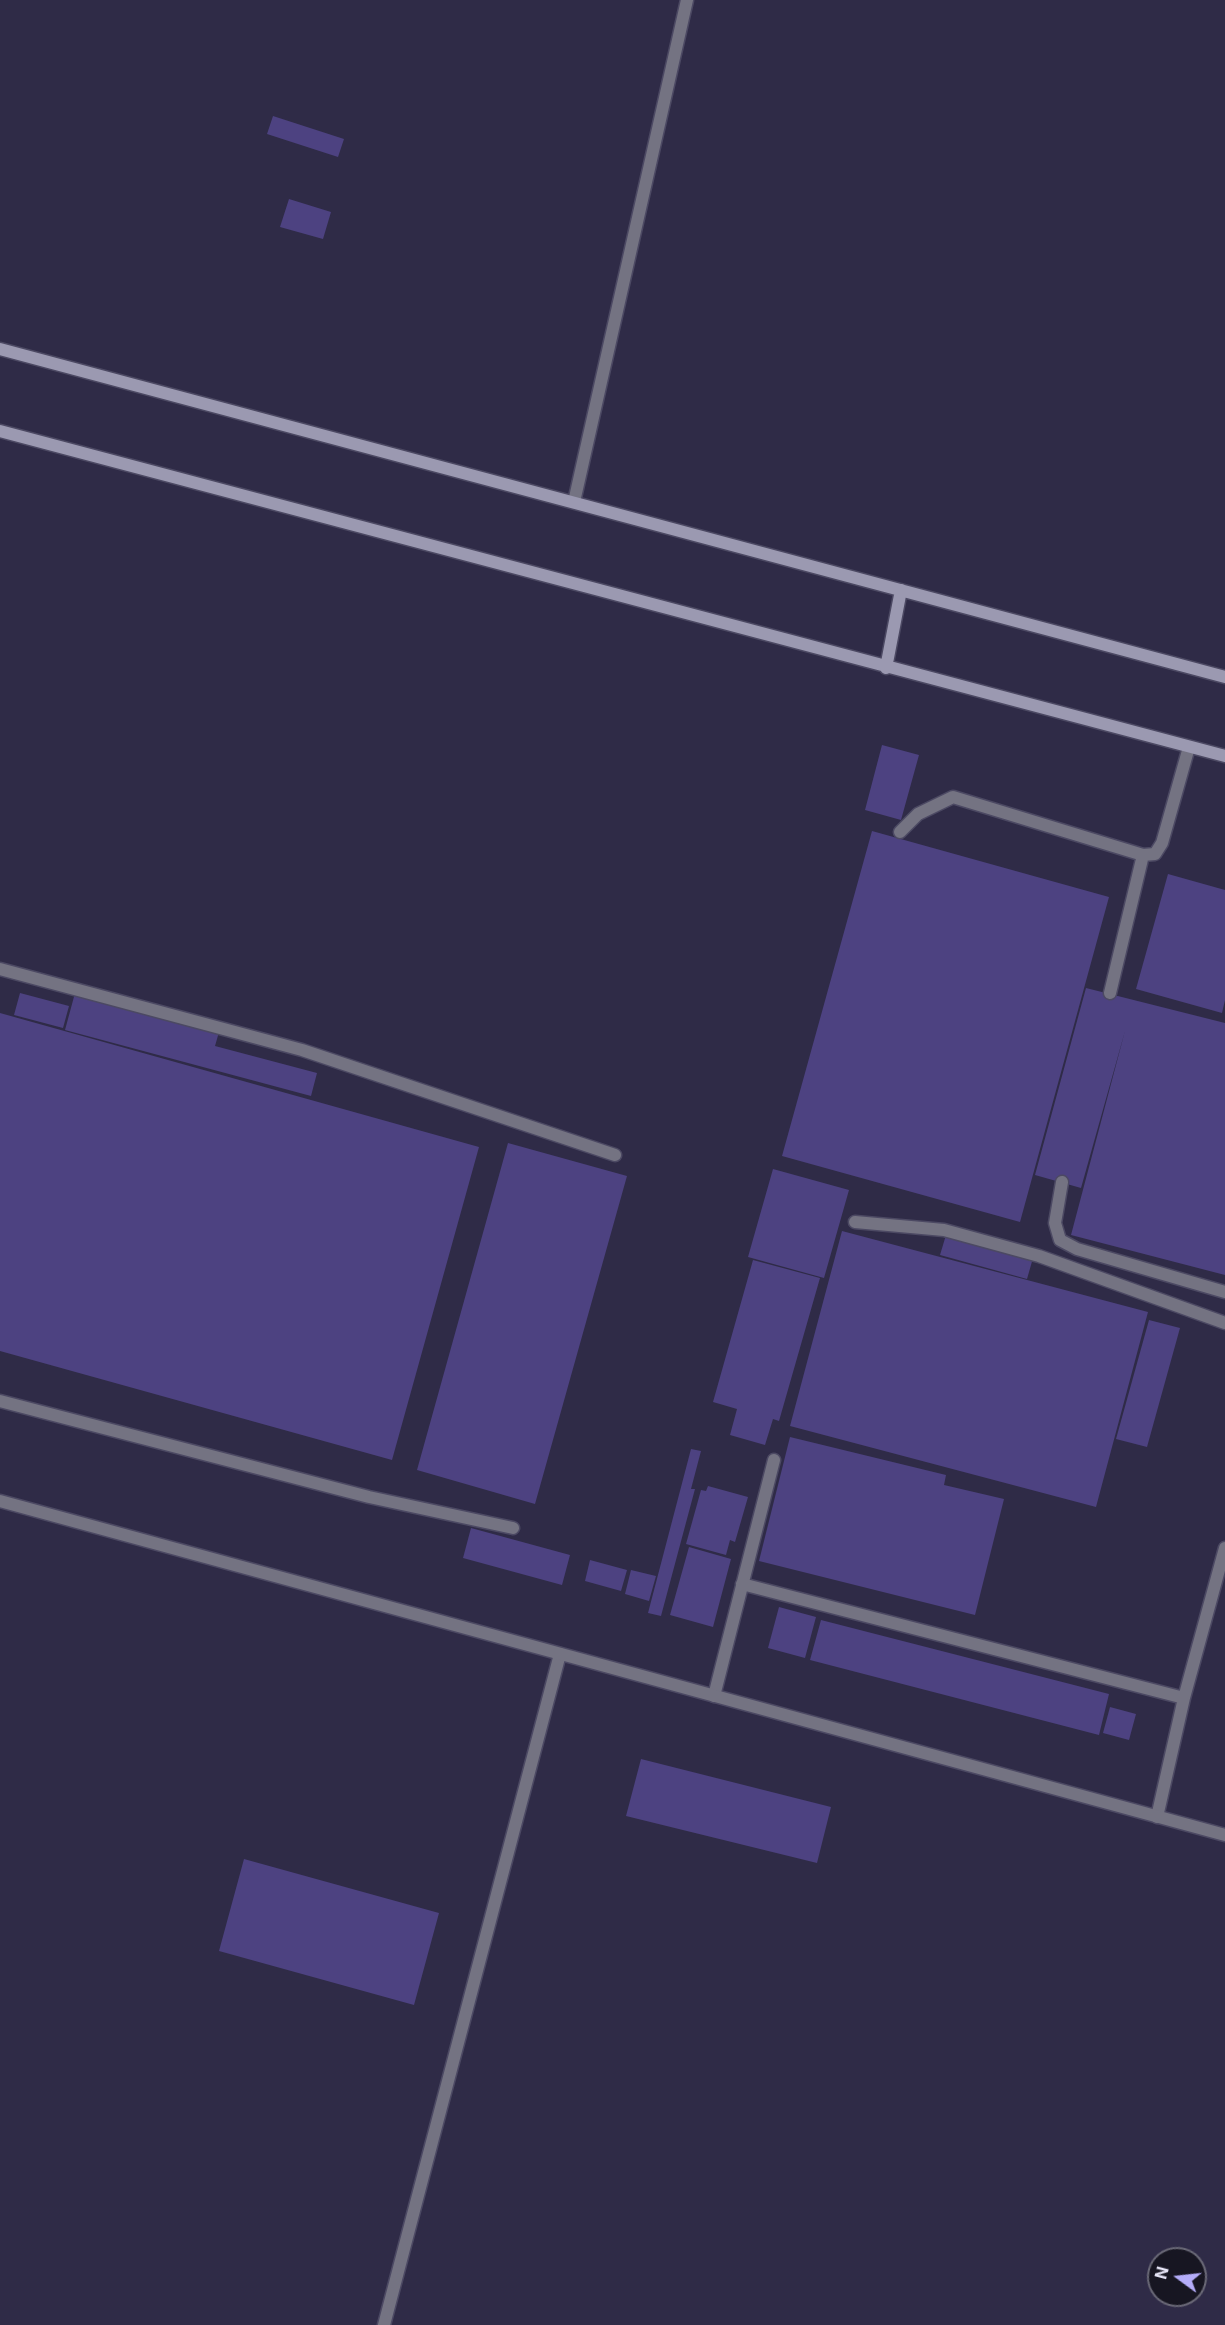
<!DOCTYPE html>
<html>
<head>
<meta charset="utf-8">
<style>
  body { margin:0 }
  #map { position:relative; width:1225px; height:2325px; overflow:hidden; background:#2f2b47; font-family:Inter,sans-serif }
  canvas { display:block }
  .north { position:absolute; left:1147px; top:2247px; width:60px; height:60px; box-sizing:border-box; background:#171622; border:2px solid #6a6977; border-radius:50%; rotate:285deg; font-size:16px; font-weight:700; line-height:24px; text-align:center; color:#e6e5f7 }
  .north::after { content:''; display:block; margin:auto; width:21px; height:27px; background:#b4acf9; clip-path:polygon(50% 0,100% 100%,50% 72%,0 100%) }
</style>
</head>
<body>
<div id="map">
<canvas width="1225" height="2325"></canvas>
<div class="north">N</div>
</div>
<script>
const ctx = document.querySelector('canvas').getContext('2d');
ctx.lineJoin = 'round';
function fillPath(path, color) {
  ctx.fillStyle = color;
  ctx.fill(path, 'evenodd');
}
function poly(rows) {
  const path = new Path2D();
  for (const r of rows) {
    path.moveTo(r[0], r[1]);
    for (let i = 2; i < r.length; i += 2) path.lineTo(r[i], r[i + 1]);
  }
  return path;
}
function strokePath(path, color, width, dash) {
  ctx.strokeStyle = color;
  ctx.lineWidth = width;
  ctx.lineCap = dash ? 'butt' : 'round';
  ctx.setLineDash(dash || []);
  ctx.stroke(path);
}
const building = poly([
  [273,116,344,139,338,157,267,134],
  [289,199,331,212,323,239,280,227],
  [882,745,919,755,901,820,865,810],
  [872,831,1109,897,1020,1222,782,1156],
  [1168,874,1225,890,1225,1000,1222,1013,1136,989],
  [1086,988,1225,1023,1225,1275,1071,1235,1125,1031,1081,1188,1035,1175],
  [20,993,69,1006,63,1028,14,1015],
  [75,993,219,1032,215,1046,317,1073,311,1096,65,1030],
  [0,1013,479,1147,392,1460,0,1351],
  [508,1143,627,1176,535,1504,417,1470],
  [773,1169,849,1190,824,1278,748,1257],
  [842,1231,1148,1312,1096,1507,790,1426],
  [946,1235,1033,1258,1027,1279,940,1255],
  [753,1260,820,1278,779,1421,773,1419,765,1445,730,1435,737,1409,713,1402],
  [1149,1320,1180,1328,1147,1447,1116,1439],
  [790,1437,946,1475,944,1485,1004,1499,975,1615,759,1561],
  [691,1449,701,1451,691,1489,695,1489,661,1616,648,1613],
  [708,1486,748,1497,735,1542,730,1540,726,1555,686,1544,701,1490,706,1491],
  [471,1528,570,1555,562,1585,463,1558],
  [689,1547,731,1559,713,1627,670,1615],
  [590,1560,627,1570,621,1591,585,1581],
  [631,1570,656,1576,649,1601,625,1594],
  [779,1607,816,1617,805,1658,768,1648],
  [821,1620,1109,1694,1099,1735,810,1660],
  [1110,1707,1136,1714,1129,1740,1103,1733],
  [641,1759,831,1807,817,1863,626,1816],
  [244,1859,439,1913,414,2005,219,1951]
]);
const lane = poly([
  [574,502,687,0],
  [900,832,918,814,953,797,1143,855,1155,854,1162,843,1189,747],
  [0,969,302,1050,615,1155],
  [1110,993,1143,855],
  [1062,1182,1055,1223,1060,1240,1077,1249,1225,1292],
  [855,1222,944,1230,1039,1256,1225,1323],
  [0,1401,369,1497,513,1528],
  [742,1584,1184,1698],
  [714,1696,774,1460],
  [1157,1817,1184,1698,1225,1548],
  [384,2325,560,1654]
]);
const street = poly([
  [0,1501,1225,1835]
]);
const secondary = poly([
  [0,349,1225,677],
  [0,431,1225,756],
  [886,668,901,590]
]);
fillPath(building, '#4d4281');
strokePath(lane, '#4c4963', 15);
strokePath(street, '#4c4963', 15);
strokePath(secondary, '#4c4963', 15);
strokePath(lane, '#747382', 12);
strokePath(street, '#747382', 12);
strokePath(secondary, '#9b99b1', 12);
</script>
</body>
</html>
